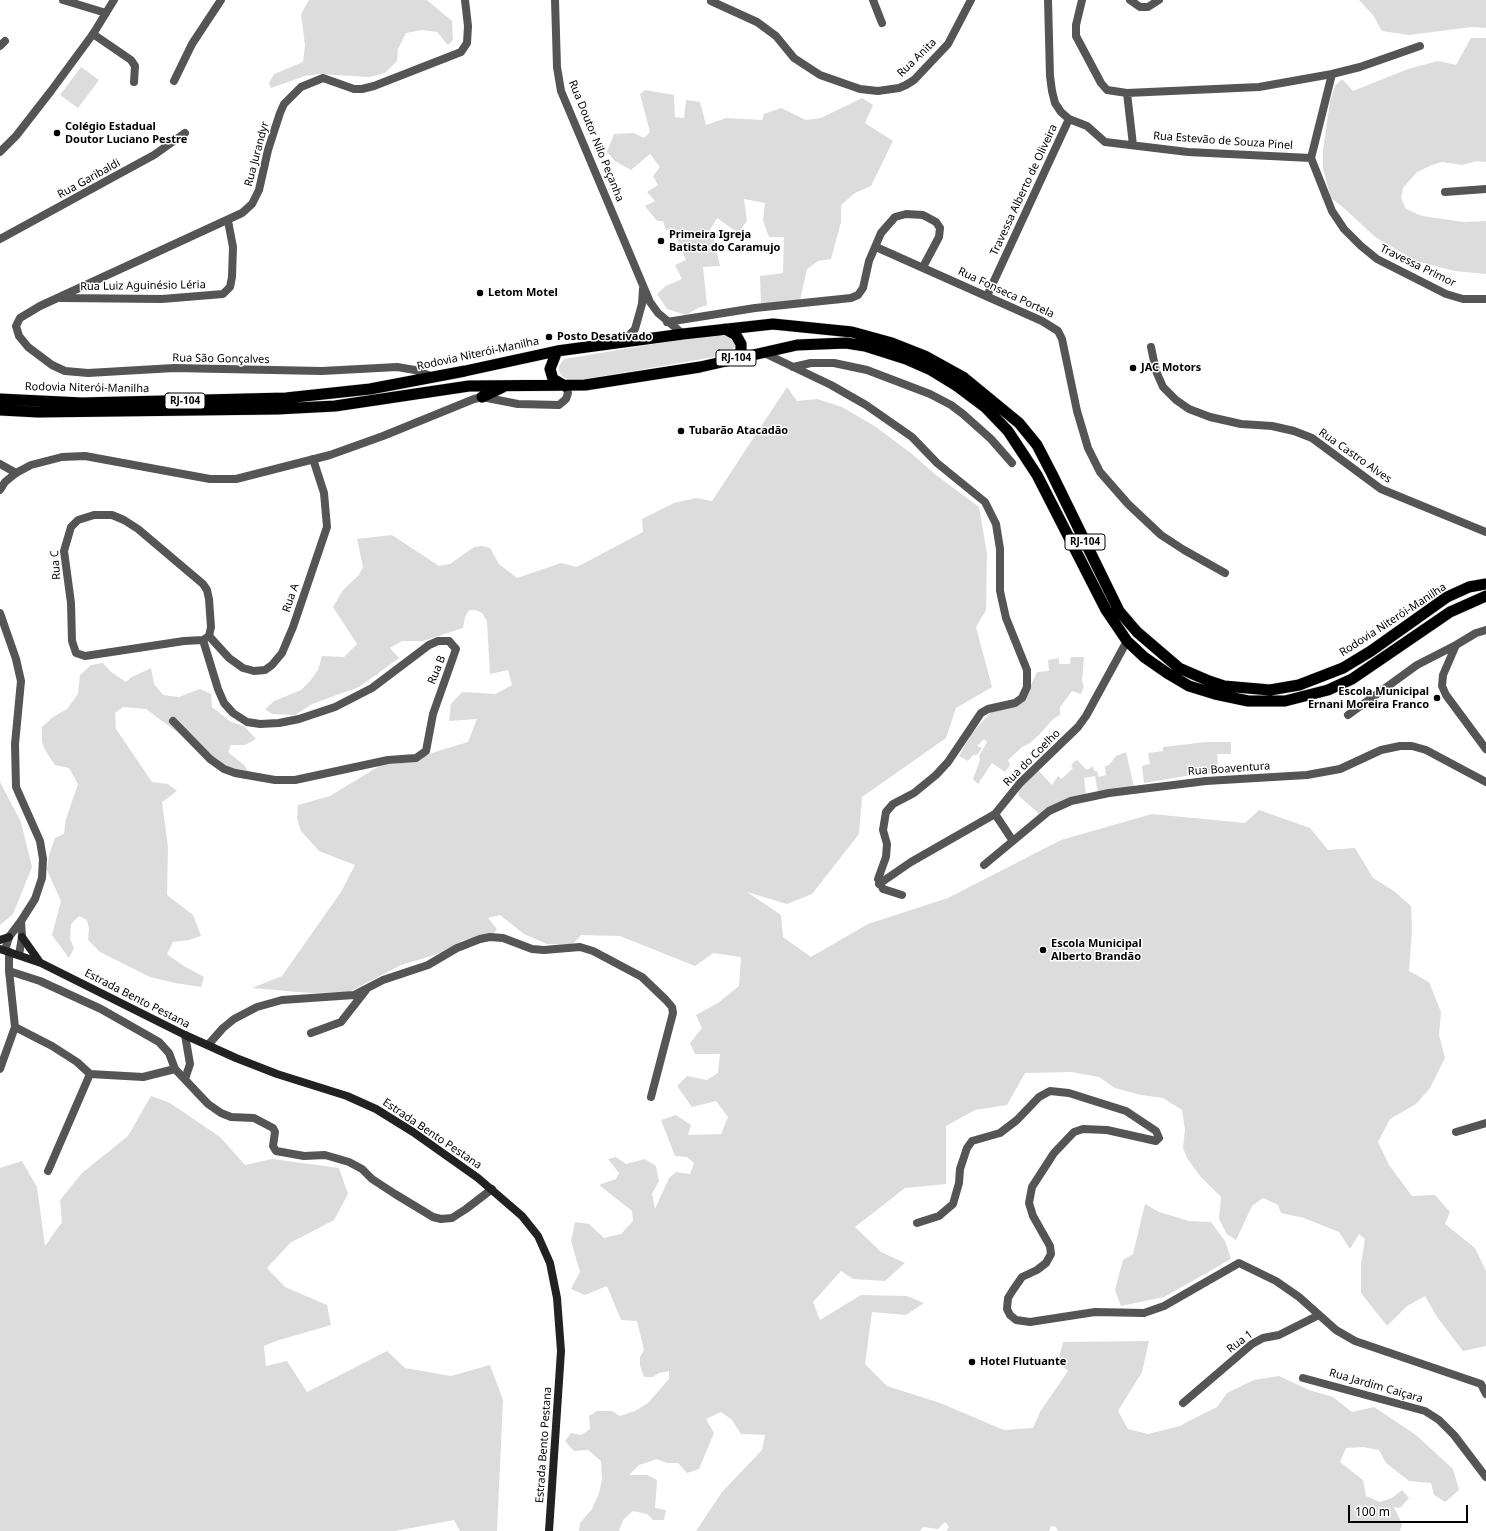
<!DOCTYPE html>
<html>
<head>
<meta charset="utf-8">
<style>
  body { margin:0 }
  #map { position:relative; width:1486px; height:1531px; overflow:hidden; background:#fff; font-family:"Noto Sans",sans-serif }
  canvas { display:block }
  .scale { position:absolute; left:1348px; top:1505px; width:120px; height:18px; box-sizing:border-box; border:2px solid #000; border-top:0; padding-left:5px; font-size:12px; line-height:14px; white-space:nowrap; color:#000; -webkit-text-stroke:3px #fff; paint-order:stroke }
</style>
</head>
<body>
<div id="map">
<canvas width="1486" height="1531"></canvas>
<div class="scale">100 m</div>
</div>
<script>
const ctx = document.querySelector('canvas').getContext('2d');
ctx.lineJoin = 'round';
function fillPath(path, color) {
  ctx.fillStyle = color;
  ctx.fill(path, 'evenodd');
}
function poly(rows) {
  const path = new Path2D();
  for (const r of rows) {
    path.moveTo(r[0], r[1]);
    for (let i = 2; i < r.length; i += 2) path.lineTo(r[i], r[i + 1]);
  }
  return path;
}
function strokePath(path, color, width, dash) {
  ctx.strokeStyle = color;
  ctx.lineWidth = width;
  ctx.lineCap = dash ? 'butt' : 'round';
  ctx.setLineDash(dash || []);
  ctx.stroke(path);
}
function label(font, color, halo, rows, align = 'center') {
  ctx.font = font + ' "Noto Sans",sans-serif';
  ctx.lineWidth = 3;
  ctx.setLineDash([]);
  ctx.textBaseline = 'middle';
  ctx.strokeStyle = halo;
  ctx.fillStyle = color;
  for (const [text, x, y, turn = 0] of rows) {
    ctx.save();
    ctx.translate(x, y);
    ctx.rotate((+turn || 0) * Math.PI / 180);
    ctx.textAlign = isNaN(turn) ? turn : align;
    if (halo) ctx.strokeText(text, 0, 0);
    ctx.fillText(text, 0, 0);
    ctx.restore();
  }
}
const green = poly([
  [309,0,427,0,452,21,453,40,448,45,437,32,422,30,406,33,398,49,397,61,385,73,369,77,320,74,305,76,271,88,269,83,274,74,303,62,305,45,301,14],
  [1359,0,1486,0,1486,28,1472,27,1409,35,1382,31,1373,15],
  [1471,38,1486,38,1486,162,1477,161,1462,165,1442,162,1432,165,1417,172,1403,188,1401,198,1406,209,1422,216,1464,222,1486,221,1486,274,1455,271,1416,261,1375,237,1345,209,1331,198,1323,169,1323,150,1330,101,1335,86,1342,79,1353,91,1408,69,1438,61,1456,65],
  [81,67,99,80,78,108,60,95],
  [645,90,674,95,675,117,684,118,686,100,700,102,706,125,726,118,762,120,764,114,781,108,806,120,821,118,862,98,873,105,865,123,893,141,871,186,855,193,841,205,841,222,831,259,818,261,807,269,800,300,761,304,760,276,783,273,784,237,769,237,763,221,765,203,744,199,747,221,738,233,717,218,710,230,722,237,714,239,720,266,703,267,707,305,698,308,686,315,667,309,657,294,666,286,682,279,675,265,686,260,672,228,666,230,663,221,657,221,645,206,655,201,647,192,658,185,653,176,660,167,650,154,631,170,615,161,607,152,614,134,634,133,644,138,650,132,640,94],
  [703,336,726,336,731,337,735,342,735,347,730,353,714,357,586,379,572,380,563,377,559,372,559,366,564,359],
  [787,387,797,401,817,399,842,407,876,427,912,454,936,475,979,507,987,554,986,610,976,627,992,687,956,708,946,738,862,797,859,834,812,894,787,904,747,892,781,915,783,937,811,957,868,924,948,898,1061,840,1152,814,1245,823,1259,810,1310,828,1328,850,1355,848,1373,878,1394,891,1411,906,1412,929,1409,971,1429,982,1441,1012,1439,1035,1445,1058,1430,1088,1416,1104,1390,1119,1378,1142,1389,1165,1412,1196,1435,1195,1450,1212,1445,1224,1475,1248,1486,1271,1486,1346,1463,1351,1437,1317,1425,1296,1407,1306,1387,1326,1361,1293,1361,1264,1365,1239,1359,1234,1350,1249,1339,1232,1304,1218,1281,1213,1278,1205,1263,1198,1252,1206,1236,1240,1227,1234,1219,1219,1221,1197,1200,1176,1187,1158,1183,1148,1185,1130,1182,1110,1163,1098,1141,1095,1115,1088,1099,1077,1072,1072,1025,1073,1007,1105,975,1110,946,1126,946,1184,905,1188,855,1227,881,1252,905,1263,885,1281,853,1279,841,1271,813,1302,820,1320,861,1295,907,1296,924,1303,906,1315,872,1312,865,1364,887,1386,940,1403,1004,1430,1033,1428,1040,1412,1068,1371,1058,1362,1063,1342,1149,1341,1142,1372,1118,1411,1128,1429,1148,1434,1180,1426,1193,1419,1217,1407,1227,1393,1254,1380,1279,1376,1309,1390,1333,1397,1352,1412,1374,1407,1416,1435,1453,1469,1459,1490,1445,1502,1434,1495,1431,1483,1409,1481,1386,1463,1379,1450,1363,1447,1346,1448,1340,1462,1363,1480,1366,1496,1380,1502,1392,1498,1402,1490,1409,1498,1400,1508,1394,1507,1402,1524,1400,1531,1058,1531,1056,1527,1051,1526,1049,1531,946,1531,949,1527,945,1522,938,1529,923,1527,920,1531,696,1531,722,1492,762,1450,765,1435,741,1434,732,1420,721,1412,706,1419,714,1433,699,1469,687,1473,678,1463,667,1463,657,1459,639,1465,629,1475,647,1475,657,1480,655,1508,666,1510,664,1520,653,1520,647,1514,633,1511,623,1520,619,1531,579,1531,580,1523,592,1509,599,1493,602,1479,601,1461,588,1450,574,1451,565,1441,571,1433,581,1435,590,1429,589,1416,597,1411,612,1411,620,1416,635,1411,648,1403,669,1379,669,1371,659,1373,653,1377,644,1377,640,1366,640,1357,644,1350,637,1321,621,1320,607,1286,585,1295,571,1289,580,1272,571,1241,575,1222,589,1224,604,1238,621,1234,633,1221,632,1211,599,1185,616,1179,619,1173,608,1159,616,1157,626,1164,645,1159,656,1166,659,1181,652,1194,655,1209,669,1178,676,1172,690,1174,694,1163,687,1157,675,1156,661,1120,676,1115,691,1125,688,1135,721,1134,728,1117,716,1101,692,1107,677,1086,687,1076,707,1080,718,1073,720,1054,695,1054,690,1043,702,1028,696,1015,718,1003,739,986,741,957,713,953,695,966,620,936,581,935,572,945,547,944,524,934,500,915,488,918,497,929,493,934,463,940,444,952,401,965,349,992,310,993,252,988,282,976,341,892,355,865,319,851,301,831,297,819,298,805,330,796,381,765,410,762,438,751,468,742,477,719,449,721,451,704,462,692,496,694,512,685,508,670,490,674,487,621,482,613,476,610,469,610,465,617,463,628,423,641,402,641,390,648,399,658,359,687,312,704,295,715,272,714,265,709,274,701,301,690,310,681,318,670,322,656,344,657,357,644,333,607,343,590,359,575,363,567,357,539,392,535,439,566,450,564,474,547,482,546,490,548,499,564,517,578,561,563,577,567,643,532,642,519,674,503,696,498,712,501],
  [1071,657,1084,657,1082,682,1084,686,1081,694,1072,691,1060,707,1060,715,1053,719,1039,735,1030,743,1022,747,1008,760,1010,765,1005,772,992,763,978,784,973,779,980,760,979,756,987,742,984,739,977,746,982,748,977,755,973,755,968,761,959,756,972,733,991,712,1025,698,1037,672,1049,671,1048,660,1059,658,1059,664,1070,664],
  [103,663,111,672,126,682,132,677,151,668,154,684,163,695,179,697,200,689,211,694,212,707,231,722,244,726,256,739,245,745,231,745,228,752,244,765,250,774,210,764,177,732,146,709,123,707,115,713,116,729,152,782,168,784,177,791,162,802,168,847,167,895,193,915,201,936,189,940,173,942,167,954,182,965,204,977,201,987,175,983,150,977,100,952,88,940,89,929,87,920,79,916,71,924,70,939,74,948,69,958,52,935,61,901,47,870,49,855,55,838,64,834,66,819,78,784,69,768,55,765,45,750,42,742,42,727,53,717,67,709,78,694,80,675,91,665],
  [1206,742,1231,742,1231,754,1217,754,1219,773,1191,775,1144,783,1142,766,1150,764,1148,753,1163,751,1163,747],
  [1126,752,1134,787,1098,792,1095,776,1084,778,1086,795,1039,814,1019,796,1018,790,1038,770,1052,785,1058,776,1061,779,1067,774,1073,768,1071,766,1074,762,1077,760,1087,770,1093,766,1094,771,1097,771,1099,777,1106,775,1105,766,1109,765,1116,756],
  [0,782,21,822,32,867,13,914,0,925],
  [151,1096,170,1103,220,1137,245,1165,272,1159,339,1168,348,1194,334,1220,290,1243,267,1268,285,1287,327,1305,331,1325,276,1341,264,1346,266,1366,287,1361,307,1392,387,1351,405,1368,451,1376,490,1365,503,1400,497,1531,460,1531,454,1520,395,1531,0,1531,0,1168,22,1161,37,1187,45,1246,62,1222,60,1200,82,1173,128,1136],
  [1145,1204,1159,1212,1189,1221,1211,1222,1225,1241,1231,1259,1164,1297,1121,1306,1115,1290,1123,1260,1133,1254]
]);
const minor = poly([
  [63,0,106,13],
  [873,0,882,23],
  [1082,0,1076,25,1076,36,1101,83,1107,90,1127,93,1259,87,1332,74],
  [1130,0,1140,7,1148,7,1159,0],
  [711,1,757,22,776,36,794,58,820,75,860,89,878,91,899,88,906,85,914,80,948,44,971,0],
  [93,34,131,60,135,66,134,82],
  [0,46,5,41],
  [1420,46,1360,67,1332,74,1311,158,1332,211,1344,229,1361,246,1377,259,1446,294,1463,299,1486,299],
  [174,81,192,44,221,0],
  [1127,93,1133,145],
  [1069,119,1087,126,1105,142,1188,152,1311,158],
  [1445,192,1486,189],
  [0,239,119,174,154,155,185,133],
  [876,247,1042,321,1058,331,1062,339,1077,411,1088,448,1100,472,1128,504,1161,535,1184,550,1225,573],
  [987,296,1069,119,1061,112,1055,103,1052,91,1050,76,1048,0],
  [61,298,162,299,223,294,230,287,232,277,233,247,228,221],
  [667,322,755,308,851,298,858,295,863,288,869,261,881,233,895,217,906,214,923,215,936,222,940,228,939,237,923,267],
  [1151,347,1156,371,1163,387,1176,400,1189,409,1210,417,1241,424,1272,426,1294,431,1312,438,1381,489,1486,532],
  [762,352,831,385,866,405,912,437,937,463,985,502,996,524,1000,549,1000,591,1006,618,1027,670,1027,687,1022,698,1015,703,988,709,981,713,948,762,936,775,914,793,893,804,886,812,883,830,887,844,886,857,878,879,883,889,902,895],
  [793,367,811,363,834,363,867,370,930,394,951,405,963,414,991,439,1012,463],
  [433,377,415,370,397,367,322,371,174,368,88,373,65,371,52,365,28,347,19,336,16,326,20,318,40,306,242,213,252,204,259,190,268,150,280,113,284,104,301,87,323,78,354,89,362,89,374,86,461,52,467,43,468,26,465,0],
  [0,464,16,473],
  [94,515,112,515,124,520,138,529,203,584,207,590,209,599,211,627,209,636,203,640,184,641,85,656,76,653,72,641,71,603,64,551,71,527,78,520,94,515],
  [1486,630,1476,633,1456,645,1443,675,1442,686,1446,695,1486,749],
  [209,636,229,658,243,668,254,671,265,670,272,665,282,653,293,627,327,527,324,493,313,459],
  [1348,715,1417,665,1456,645],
  [173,721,210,759,224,769,235,773,275,780,295,780,388,760,416,758,426,751,433,714,456,649,449,641,438,641,429,645,372,688,335,707,299,719,279,723,260,724,247,722,233,713,224,703,218,689,203,640],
  [995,814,1013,841],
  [984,865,1049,811,1071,801,1109,793,1206,781,1307,775,1340,769,1381,750,1400,746,1412,746,1426,750,1486,782],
  [879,884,911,862,995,814,1020,783,1078,727,1086,716,1127,641],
  [9,971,40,981,101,1009,159,1042,169,1053,175,1069,208,1104,221,1113,231,1117,254,1118,273,1128,275,1132,273,1146,276,1151,304,1156,325,1155,349,1162,362,1169,372,1179,395,1194,433,1217,441,1219,452,1218,466,1209,492,1189],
  [15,1027,52,1046,77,1062,90,1074],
  [311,1033,341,1022,366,990],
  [185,1035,190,1064,185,1079],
  [208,1045,223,1028,234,1019,257,1007,282,1000,354,995,383,980,428,965,457,948,480,939,490,937,503,938,532,949,544,950,580,947,593,951,642,977,666,1000,672,1007,673,1013,651,1097],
  [0,1069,15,1027,9,971,9,952],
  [1456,1132,1486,1123],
  [48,1171,90,1074,143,1077,175,1069],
  [917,1223,939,1216,953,1204,959,1183,960,1169,967,1148,972,1141,1000,1133,1017,1120,1039,1097,1050,1091,1069,1093,1091,1100,1126,1111,1156,1131,1159,1138,1156,1141,1107,1130,1083,1129,1074,1132,1054,1153,1032,1187,1029,1203,1033,1216,1050,1246,1051,1254,1046,1263,1037,1270,1022,1277,1013,1290,1008,1298,1007,1309,1010,1315,1016,1320,1030,1322,1095,1312,1144,1313,1164,1306,1239,1263,1276,1281,1299,1297,1336,1330,1355,1341,1481,1384,1486,1394],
  [1303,1378,1425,1411,1439,1420,1454,1435,1486,1477],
  [1183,1403,1252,1344,1263,1338,1279,1335,1319,1315]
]);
const tertiary = poly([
  [555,0,557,67,561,91,650,302,658,313,683,334],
  [0,152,16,136,51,91,93,34,114,0],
  [623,342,635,329,642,304,643,289],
  [0,490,5,482,16,473,31,465,62,457,85,456,210,479,236,479,330,455,383,436,474,399,482,397,518,404,559,405,566,399,568,393,566,387],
  [0,613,16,659,21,681,15,744,16,787,40,841,43,859,42,878,35,899,21,921,9,937,5,950],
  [19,955,22,937,21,921]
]);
const secondary = poly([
  [22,937,39,961],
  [0,940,9,937],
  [0,949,41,963,185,1035,236,1058,277,1074,347,1096,376,1109,413,1132,478,1178,522,1216,538,1236,550,1263,557,1298,561,1351,549,1531]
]);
const trunk = poly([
  [725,329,736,335,741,344,741,351,735,358],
  [557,351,550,369,553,379,565,386],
  [482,397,503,387],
  [0,399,82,403,286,398,370,389,465,371,557,351,683,334,773,324,852,332,892,343,925,356,963,377,1019,423,1037,445,1052,474,1119,611,1137,632,1179,668,1209,681,1224,686,1270,690,1299,685,1343,668,1371,651,1447,597,1469,587,1486,584],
  [0,410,38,412,277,409,335,406,469,386,585,385,700,367,797,345,846,343,865,346,906,359,931,370,957,386,985,407,1008,431,1037,475,1106,610,1127,641,1144,657,1167,673,1189,686,1215,694,1248,701,1285,701,1328,690,1352,679,1450,612,1486,596]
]);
const markers = [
  [57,133,4,"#000"],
  [661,241,4,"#000"],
  [480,293,4,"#000"],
  [549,337,4,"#000"],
  [1133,368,4,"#000"],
  [681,431,4,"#000"],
  [1437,698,4,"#000"],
  [1043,950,4,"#000"],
  [972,1362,4,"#000"]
];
const shields = [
  [736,358,40],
  [185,401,40],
  [1085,542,40]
];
const shieldNames = [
  ["RJ-104",736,358],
  ["RJ-104",185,401],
  ["RJ-104",1085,542]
];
const streetNames = [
  ["Rua Anita",917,58,-44],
  ["Rua Doutor Nilo Peçanha",596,141,68],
  ["Rua Estevão de Souza Pinel",1223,141,4],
  ["Rua Jurandyr",257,154,-75],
  ["Rua Garibaldi",89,179,-29],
  ["Travessa Alberto de Oliveira",1024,190,-65],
  ["Travessa Primor",1418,266,26],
  ["Rua Luiz Aguinésio Léria",143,286,-1],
  ["Rua Fonseca Portela",1006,293,25],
  ["Rodovia Niterói-Manilha",478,354,-12],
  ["Rua São Gonçalves",221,359,1],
  ["Rodovia Niterói-Manilha",87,388,1],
  ["Rua Castro Alves",1355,456,35],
  ["Rua C",56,565,-94],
  ["Rua A",291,598,-71],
  ["Rodovia Niterói-Manilha",1393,620,-33],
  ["Rua B",437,670,-68],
  ["Rua do Coelho",1032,758,-45],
  ["Rua Boaventura",1229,769,-4],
  ["Estrada Bento Pestana",137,999,27],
  ["Estrada Bento Pestana",432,1134,34],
  ["Rua 1",1240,1342,-37],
  ["Rua Jardim Caiçara",1376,1386,16],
  ["Estrada Bento Pestana",544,1445,-86]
];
const poiNames = [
  ["Colégio Estadual",65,127],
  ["Doutor Luciano Pestre",65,140],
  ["Primeira Igreja",669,235],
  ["Batista do Caramujo",669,248],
  ["Letom Motel",488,293],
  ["Posto Desativado",557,337],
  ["JAC Motors",1141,368],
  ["Tubarão Atacadão",689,431],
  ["Escola Municipal",1429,692,"right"],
  ["Ernani Moreira Franco",1429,705,"right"],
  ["Escola Municipal",1051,944],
  ["Alberto Brandão",1051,957],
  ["Hotel Flutuante",980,1362]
];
fillPath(green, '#dcdcdc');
strokePath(trunk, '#dbdbdb', 12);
strokePath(minor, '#555', 8);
strokePath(tertiary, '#555', 8);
strokePath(secondary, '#222', 8);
strokePath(trunk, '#000', 11);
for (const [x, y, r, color] of markers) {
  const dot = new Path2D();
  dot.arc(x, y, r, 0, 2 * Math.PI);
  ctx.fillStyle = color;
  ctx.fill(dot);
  strokePath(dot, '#fff', 1.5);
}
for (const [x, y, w] of shields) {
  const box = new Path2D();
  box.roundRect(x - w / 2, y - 8, w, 16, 3);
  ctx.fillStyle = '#fff';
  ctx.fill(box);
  strokePath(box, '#000', 1);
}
label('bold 10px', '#000', null, shieldNames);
label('11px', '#000', '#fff', streetNames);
label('bold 11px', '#000', '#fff', poiNames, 'left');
</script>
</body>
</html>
